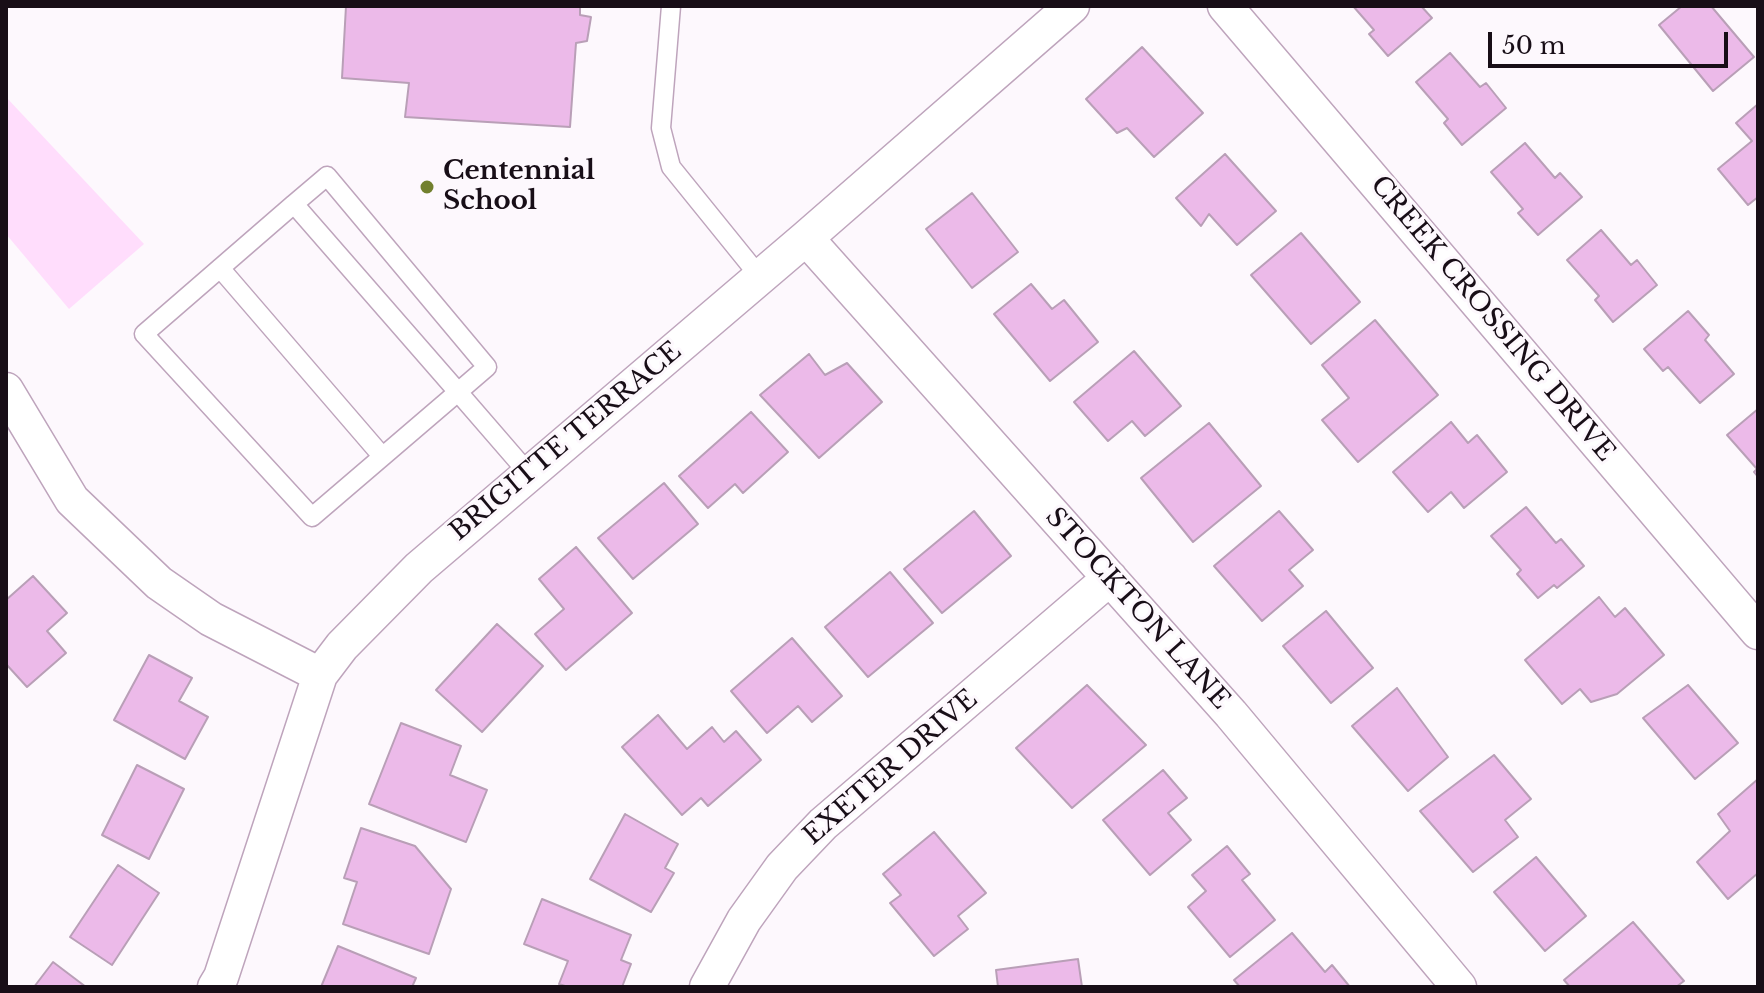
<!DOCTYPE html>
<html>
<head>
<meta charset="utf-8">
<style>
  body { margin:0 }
  #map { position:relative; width:1764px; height:993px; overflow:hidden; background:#fdf8fd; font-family:"Libre Baskerville",serif }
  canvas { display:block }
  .frame { position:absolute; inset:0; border:8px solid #180e17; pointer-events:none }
  .scale { position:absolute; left:1488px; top:32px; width:240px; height:36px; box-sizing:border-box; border:4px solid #180e17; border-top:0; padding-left:10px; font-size:24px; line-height:28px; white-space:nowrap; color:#180e17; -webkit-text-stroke:6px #fdf8fd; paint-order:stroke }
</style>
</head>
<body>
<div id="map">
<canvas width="1764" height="993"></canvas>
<div class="frame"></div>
<div class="scale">50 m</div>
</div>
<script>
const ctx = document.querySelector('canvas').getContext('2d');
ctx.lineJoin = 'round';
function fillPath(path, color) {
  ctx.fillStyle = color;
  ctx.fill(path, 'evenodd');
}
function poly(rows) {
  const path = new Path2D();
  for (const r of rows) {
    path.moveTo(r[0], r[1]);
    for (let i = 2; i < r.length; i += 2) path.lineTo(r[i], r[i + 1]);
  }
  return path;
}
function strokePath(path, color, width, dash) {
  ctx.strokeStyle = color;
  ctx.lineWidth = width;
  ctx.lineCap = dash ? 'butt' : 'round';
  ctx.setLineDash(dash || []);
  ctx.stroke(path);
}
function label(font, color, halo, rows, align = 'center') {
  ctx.font = font + ' "Libre Baskerville",serif';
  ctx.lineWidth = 6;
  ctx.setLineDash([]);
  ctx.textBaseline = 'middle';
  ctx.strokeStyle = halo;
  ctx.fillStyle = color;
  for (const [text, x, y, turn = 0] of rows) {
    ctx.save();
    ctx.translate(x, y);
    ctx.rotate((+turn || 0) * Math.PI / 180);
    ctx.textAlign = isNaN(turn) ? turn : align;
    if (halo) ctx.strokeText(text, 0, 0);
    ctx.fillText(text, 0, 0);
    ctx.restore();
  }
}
const green = poly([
  [6,97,144,244,69,309,6,234]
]);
const building = poly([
  [346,6,580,6,580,15,591,17,587,41,576,43,570,127,405,117,409,83,342,78,346,6],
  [1353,6,1421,6,1432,18,1388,56,1369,34,1374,30,1353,6],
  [1682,6,1711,6,1754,57,1713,91,1659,25,1682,6],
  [1142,47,1203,113,1154,157,1127,128,1117,133,1086,99,1142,47],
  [1450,53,1480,87,1486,83,1506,108,1462,145,1444,123,1448,119,1416,82,1450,53],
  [1758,104,1758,197,1748,205,1718,169,1752,141,1736,123,1758,104],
  [1525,143,1555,178,1560,173,1582,197,1538,235,1518,213,1523,209,1491,172,1525,143],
  [1225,154,1276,211,1237,245,1209,214,1201,226,1176,198,1225,154],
  [972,193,1018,252,972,288,926,229,972,193],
  [1601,230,1631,265,1637,260,1657,285,1613,322,1595,300,1599,296,1567,260,1601,230],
  [1301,233,1360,302,1311,344,1251,275,1301,233],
  [1031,284,1052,309,1064,300,1098,342,1050,381,994,314,1031,284],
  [1688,311,1709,335,1705,340,1734,374,1700,403,1668,367,1663,371,1644,349,1688,311],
  [1375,320,1438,395,1358,462,1322,420,1349,398,1322,365,1375,320],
  [1134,351,1181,406,1145,436,1132,421,1108,441,1074,402,1134,351],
  [809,354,825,375,847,363,882,402,819,458,760,395,809,354],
  [1758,409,1758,477,1754,472,1757,469,1727,435,1758,409],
  [751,412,788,452,743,493,735,484,708,508,679,476,751,412],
  [1451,422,1468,443,1477,435,1507,472,1464,508,1451,492,1428,512,1393,472,1451,422],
  [1209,423,1261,486,1193,542,1141,478,1209,423],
  [664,483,698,524,633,579,598,538,664,483],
  [1526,507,1556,543,1561,539,1584,566,1557,588,1554,585,1538,598,1517,574,1521,570,1491,536,1526,507],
  [974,511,1011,556,942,613,904,569,974,511],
  [1279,511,1313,550,1289,570,1303,586,1262,621,1214,566,1279,511],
  [576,547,632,613,566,670,535,634,564,609,539,579,576,547],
  [890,572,933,623,868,677,825,627,890,572],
  [33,576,67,613,47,631,66,653,27,687,6,664,6,600,33,576],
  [1599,597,1615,617,1625,608,1664,655,1617,694,1591,702,1580,689,1562,704,1525,660,1599,597],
  [1326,611,1373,668,1331,703,1283,646,1326,611],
  [497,624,543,666,482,732,436,690,497,624],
  [792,638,842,696,812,722,798,706,767,733,731,691,792,638],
  [149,655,192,678,179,701,208,717,185,759,114,720,149,655],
  [1087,685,1146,745,1072,808,1016,748,1087,685],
  [1688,685,1738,743,1695,779,1643,718,1688,685],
  [1397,688,1448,757,1408,791,1352,726,1397,688],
  [658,715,687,749,712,727,724,742,736,731,761,760,708,806,701,798,682,815,622,747,658,715],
  [401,723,461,746,450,775,487,790,466,842,369,804,401,723],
  [1494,755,1531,799,1505,820,1518,837,1473,872,1420,811,1494,755],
  [137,765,184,789,149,859,102,835,137,765],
  [1163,770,1187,798,1168,813,1191,840,1150,875,1103,820,1163,770],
  [1758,779,1758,873,1728,899,1697,862,1730,831,1718,814,1758,779],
  [625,814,678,844,665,868,674,873,651,912,590,879,625,814],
  [361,828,415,846,451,889,429,954,343,924,357,882,344,878,361,828],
  [934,832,986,893,958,916,968,929,934,956,890,903,901,895,883,874,934,832],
  [1227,846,1250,874,1242,880,1275,920,1230,957,1188,907,1206,891,1192,875,1227,846],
  [1536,857,1586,916,1545,951,1494,892,1536,857],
  [118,865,159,893,112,965,70,937,118,865],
  [542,899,631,935,621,960,631,964,622,987,568,987,559,984,568,961,524,944,542,899],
  [1633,922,1684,981,1676,987,1570,987,1564,980,1633,922],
  [1292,933,1325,972,1332,965,1350,987,1240,987,1234,980,1292,933],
  [338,946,416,978,412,987,321,987,338,946],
  [1078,959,1082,987,998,987,996,970,1078,959],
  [53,962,86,987,34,987,53,962]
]);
const service = poly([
  [671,6,661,128,671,167,760,277],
  [294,204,144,334,312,517,458,392,487,367,327,176,294,204,458,392,529,474],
  [220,268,382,456]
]);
const minor = poly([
  [1225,6,1758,632],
  [806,238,1231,714,1459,987],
  [6,390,72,500,159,583,211,619,320,675],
  [215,987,221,977,320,675,342,646,419,568,806,238,1072,6],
  [707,987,744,920,782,867,823,824,1110,578]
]);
const markers = [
  [427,187,8,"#72802e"]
];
const poiNames = [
  ["Centennial",443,172],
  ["School",443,202]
];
const streetNames = [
  ["CREEK CROSSING DRIVE",1492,319,50],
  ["BRIGITTE TERRACE",566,442,-40],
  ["STOCKTON LANE",1137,609,48],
  ["EXETER DRIVE",891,768,-41]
];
fillPath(green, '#ffddfc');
fillPath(building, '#ecbae9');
strokePath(building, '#b99fb7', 2);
strokePath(service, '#bea4bc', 21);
strokePath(minor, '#bea4bc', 37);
strokePath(service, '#fff', 18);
strokePath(minor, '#fff', 34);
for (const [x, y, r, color] of markers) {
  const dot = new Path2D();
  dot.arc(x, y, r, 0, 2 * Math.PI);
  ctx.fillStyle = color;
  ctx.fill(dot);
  strokePath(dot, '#fdf8fd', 3);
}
label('bold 26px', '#180e17', '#fdf8fd', poiNames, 'left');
label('26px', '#180e17', '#fdf8fd', streetNames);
</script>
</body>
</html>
